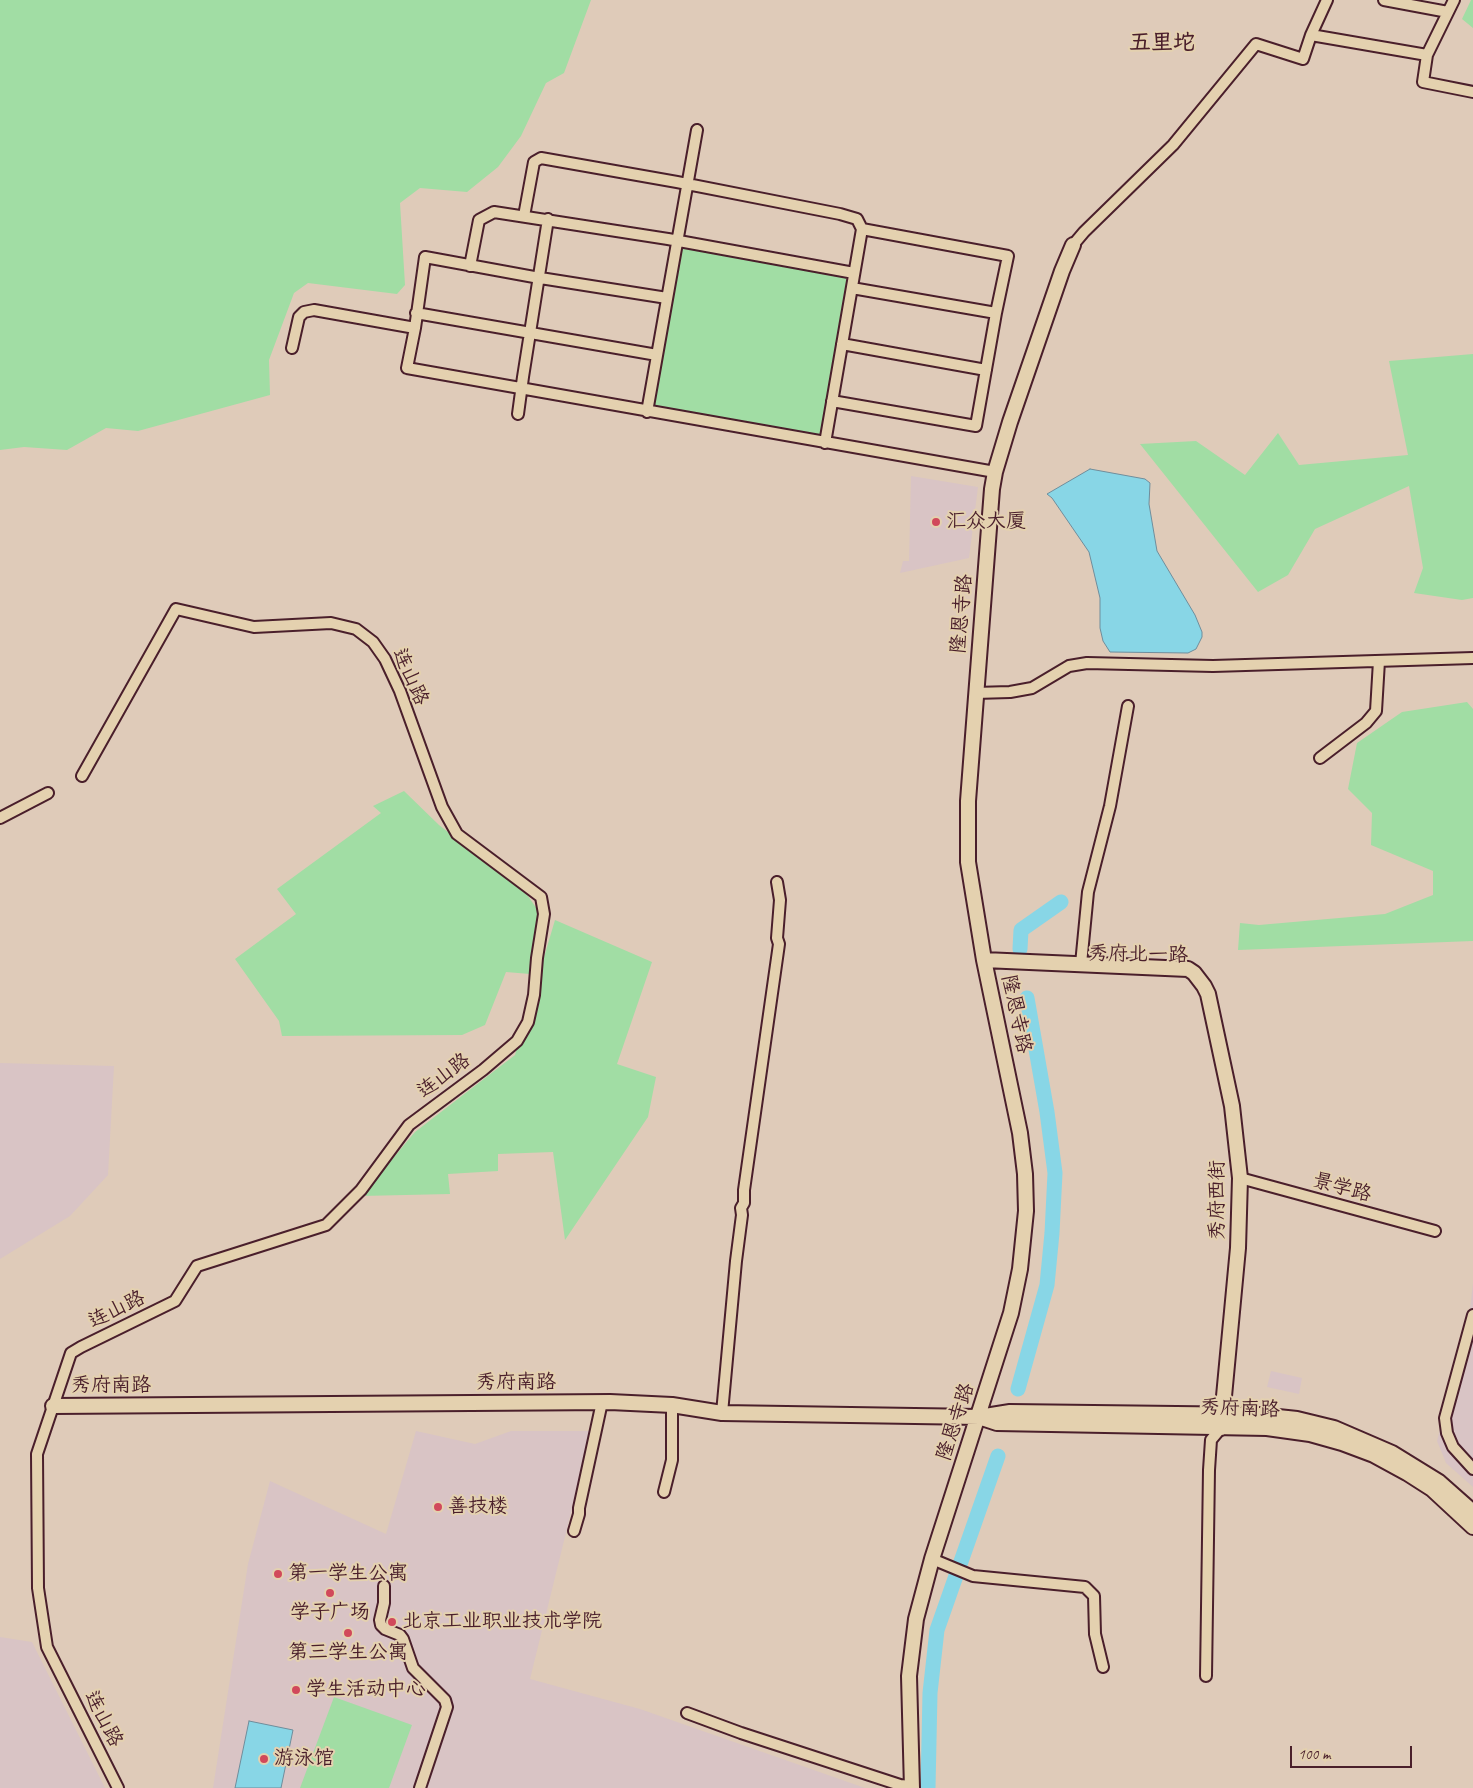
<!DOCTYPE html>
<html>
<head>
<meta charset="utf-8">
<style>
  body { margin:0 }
  #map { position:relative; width:1473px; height:1788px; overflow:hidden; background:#dfcbb9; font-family:Caveat,sans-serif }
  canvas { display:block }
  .scale { position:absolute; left:1290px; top:1746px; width:122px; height:22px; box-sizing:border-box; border:2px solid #4a1f2b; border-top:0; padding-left:6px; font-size:15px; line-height:18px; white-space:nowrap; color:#4a1f2b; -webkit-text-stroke:4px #e4d1af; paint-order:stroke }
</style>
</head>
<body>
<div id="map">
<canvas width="1473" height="1788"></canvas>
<div class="scale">100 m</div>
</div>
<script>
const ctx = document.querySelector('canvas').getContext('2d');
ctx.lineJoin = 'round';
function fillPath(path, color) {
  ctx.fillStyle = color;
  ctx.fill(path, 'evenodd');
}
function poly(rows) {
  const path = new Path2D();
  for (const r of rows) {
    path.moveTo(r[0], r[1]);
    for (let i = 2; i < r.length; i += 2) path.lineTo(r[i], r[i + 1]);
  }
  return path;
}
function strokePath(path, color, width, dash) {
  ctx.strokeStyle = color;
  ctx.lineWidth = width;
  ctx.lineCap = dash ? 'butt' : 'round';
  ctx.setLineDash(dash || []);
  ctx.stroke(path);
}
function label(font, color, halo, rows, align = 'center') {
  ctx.font = font + ' Caveat,"LXGW WenKai TC",sans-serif';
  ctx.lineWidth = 4;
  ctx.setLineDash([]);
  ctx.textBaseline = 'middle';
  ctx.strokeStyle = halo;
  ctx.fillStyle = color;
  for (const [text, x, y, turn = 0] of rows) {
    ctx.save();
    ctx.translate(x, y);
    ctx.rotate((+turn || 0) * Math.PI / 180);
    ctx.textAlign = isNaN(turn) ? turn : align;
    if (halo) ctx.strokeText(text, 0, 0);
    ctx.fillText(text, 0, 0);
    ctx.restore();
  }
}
const built = poly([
  [911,476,978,487,969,558,900,573,903,561,909,561],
  [0,1063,114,1066,108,1175,70,1216,0,1259],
  [1473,1283,1473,1487,1446,1463,1437,1441,1469,1317],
  [1271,1371,1302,1378,1299,1394,1267,1387],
  [416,1431,475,1444,511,1431,591,1431,530,1679,640,1709,865,1788,213,1788,248,1564,270,1481,386,1534],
  [0,1637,32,1642,105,1788,0,1788]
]);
const green = poly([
  [0,0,591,0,564,73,546,83,521,136,498,167,467,192,420,188,400,203,405,285,397,294,308,283,294,293,269,360,270,395,138,431,106,428,67,450,24,447,0,450],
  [1471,0,1473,0,1473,28,1462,19],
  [681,248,847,277,820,437,652,407],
  [1473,354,1473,598,1462,600,1414,593,1423,568,1409,486,1315,529,1288,575,1258,592,1140,444,1196,441,1245,475,1278,433,1299,465,1408,455,1389,361],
  [1467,702,1473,709,1473,941,1238,950,1240,923,1259,925,1385,914,1433,895,1433,871,1371,845,1372,813,1348,789,1357,743,1402,712],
  [404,791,439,825,526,893,539,912,530,974,506,972,485,1025,462,1035,282,1036,279,1021,235,959,296,914,277,889,381,813,373,806],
  [555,920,652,962,617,1064,656,1077,648,1117,565,1240,553,1152,498,1154,498,1171,448,1174,450,1194,361,1196,415,1132,515,1055],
  [334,1697,412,1725,389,1788,300,1788]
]);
const water = poly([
  [1090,469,1145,479,1150,483,1149,504,1157,551,1195,615,1202,632,1202,637,1196,649,1188,653,1110,652,1103,641,1100,628,1100,598,1089,552,1052,498,1047,494,1090,469],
  [249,1721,293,1730,281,1788,235,1788,249,1721]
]);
const river = poly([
  [1020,949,1021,930,1061,902],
  [1018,1389,1047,1285,1052,1233,1055,1173,1047,1112,1027,998],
  [928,1788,930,1693,937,1630,998,1456]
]);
const street = poly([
  [1384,0,1448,12],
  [1454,0,1427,55,1423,82,1473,92],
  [1311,35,1427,55],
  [524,216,534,162,541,158,677,182,840,214,857,219,862,229,825,443],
  [1073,245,1084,232,1173,145,1256,44,1303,59,1311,35,1327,0],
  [470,266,479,220,494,212,668,239,854,273],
  [852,288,996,313],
  [667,298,534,277,425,257,415,328,407,368,995,472],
  [416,313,657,355],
  [842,344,986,370],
  [292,348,299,317,304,312,314,310,415,328],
  [832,401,976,426,996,313,1008,256,862,229],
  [647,412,697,130],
  [518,414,523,377,548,219],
  [975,693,1010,692,1032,688,1069,666,1087,663,1213,666,1473,658],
  [1320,758,1366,723,1376,711,1379,661],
  [82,776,176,609,254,627,331,623,356,629,373,642,385,659,400,691,442,807,457,834,541,897,544,914,537,958,534,995,528,1022,517,1041,483,1070,409,1125,361,1190,326,1225,197,1266,175,1301,81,1347,71,1353,37,1454,38,1588,47,1647,118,1788],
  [0,818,48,793],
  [1081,964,1088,892,1110,806,1128,706],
  [1240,1178,1435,1231],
  [1473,1315,1445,1418,1447,1433,1453,1447,1473,1469],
  [722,1413,736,1261,742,1215,741,1208,744,1203,744,1190,779,944,777,938,780,900,777,882],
  [664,1492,672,1460,672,1405],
  [574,1531,579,1514,579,1508,602,1402],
  [932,1559,973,1576,1085,1587,1094,1596,1095,1634,1103,1667],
  [384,1586,384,1603,380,1620,381,1625,385,1629,400,1635,403,1639,413,1668,445,1700,447,1707,420,1788],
  [1206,1676,1209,1470,1211,1440,1221,1428],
  [687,1713,741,1733,900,1785,911,1786]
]);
const secondary = poly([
  [984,960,1188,969,1194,973,1204,986,1208,994,1232,1106,1240,1178,1238,1248,1221,1428],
  [53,1406,610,1402,672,1405,722,1413,979,1417,1010,1412,1259,1415,1297,1419,1334,1428,1392,1453,1439,1482,1473,1512],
  [982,1418,997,1423,1267,1428,1310,1434,1342,1443,1374,1455,1407,1473,1432,1489,1473,1527],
  [912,1788,909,1676,916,1619,932,1559,1011,1313,1020,1269,1026,1211,1025,1174,1020,1133,984,960,968,862,968,801,992,489,995,472,1010,422,1062,271,1073,245]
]);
const markers = [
  [936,522,5,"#d1495b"],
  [438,1507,5,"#d1495b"],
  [278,1574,5,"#d1495b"],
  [330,1593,5,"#d1495b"],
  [392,1622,5,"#d1495b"],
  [348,1633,5,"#d1495b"],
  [296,1690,5,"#d1495b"],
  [264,1759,5,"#d1495b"]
];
const poiNames = [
  ["汇众大厦",946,522],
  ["善技楼",448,1507],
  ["第一学生公寓",288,1574],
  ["学子广场",330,1613,"center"],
  ["北京工业职业技术学院",402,1622],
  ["第三学生公寓",348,1653,"center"],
  ["学生活动中心",306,1690],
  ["游泳馆",274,1759]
];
const streetNames = [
  ["隆恩寺路",962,614,-85],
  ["连山路",410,677,66],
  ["秀府北一路",1138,955,1],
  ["隆恩寺路",1016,1014,78],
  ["连山路",444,1076,-37],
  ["景学路",1342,1188,15],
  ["秀府西街",1218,1200,-90],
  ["连山路",117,1310,-26],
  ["秀府南路",516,1383],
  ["秀府南路",111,1386],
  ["秀府南路",1240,1409,2],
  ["隆恩寺路",956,1422,-72],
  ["连山路",103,1719,63]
];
const quarterNames = [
  ["五里坨",1162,43]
];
fillPath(built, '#d9c4c5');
fillPath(green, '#a1dda4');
fillPath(water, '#88d6e6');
strokePath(water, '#6f8d9b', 1);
strokePath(river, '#88d6e6', 15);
strokePath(street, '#4a1f2b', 14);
strokePath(secondary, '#4a1f2b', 18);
strokePath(street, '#e4d1af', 10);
strokePath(secondary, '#e4d1af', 14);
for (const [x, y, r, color] of markers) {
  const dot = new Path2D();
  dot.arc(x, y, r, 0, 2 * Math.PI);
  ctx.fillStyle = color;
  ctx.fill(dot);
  strokePath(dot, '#e4d1af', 2);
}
label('20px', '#4a1f2b', '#e4d1af', poiNames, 'left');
label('20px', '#4a1f2b', '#e4d1af', streetNames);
label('bold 22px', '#4a1f2b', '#e4d1af', quarterNames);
</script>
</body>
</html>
